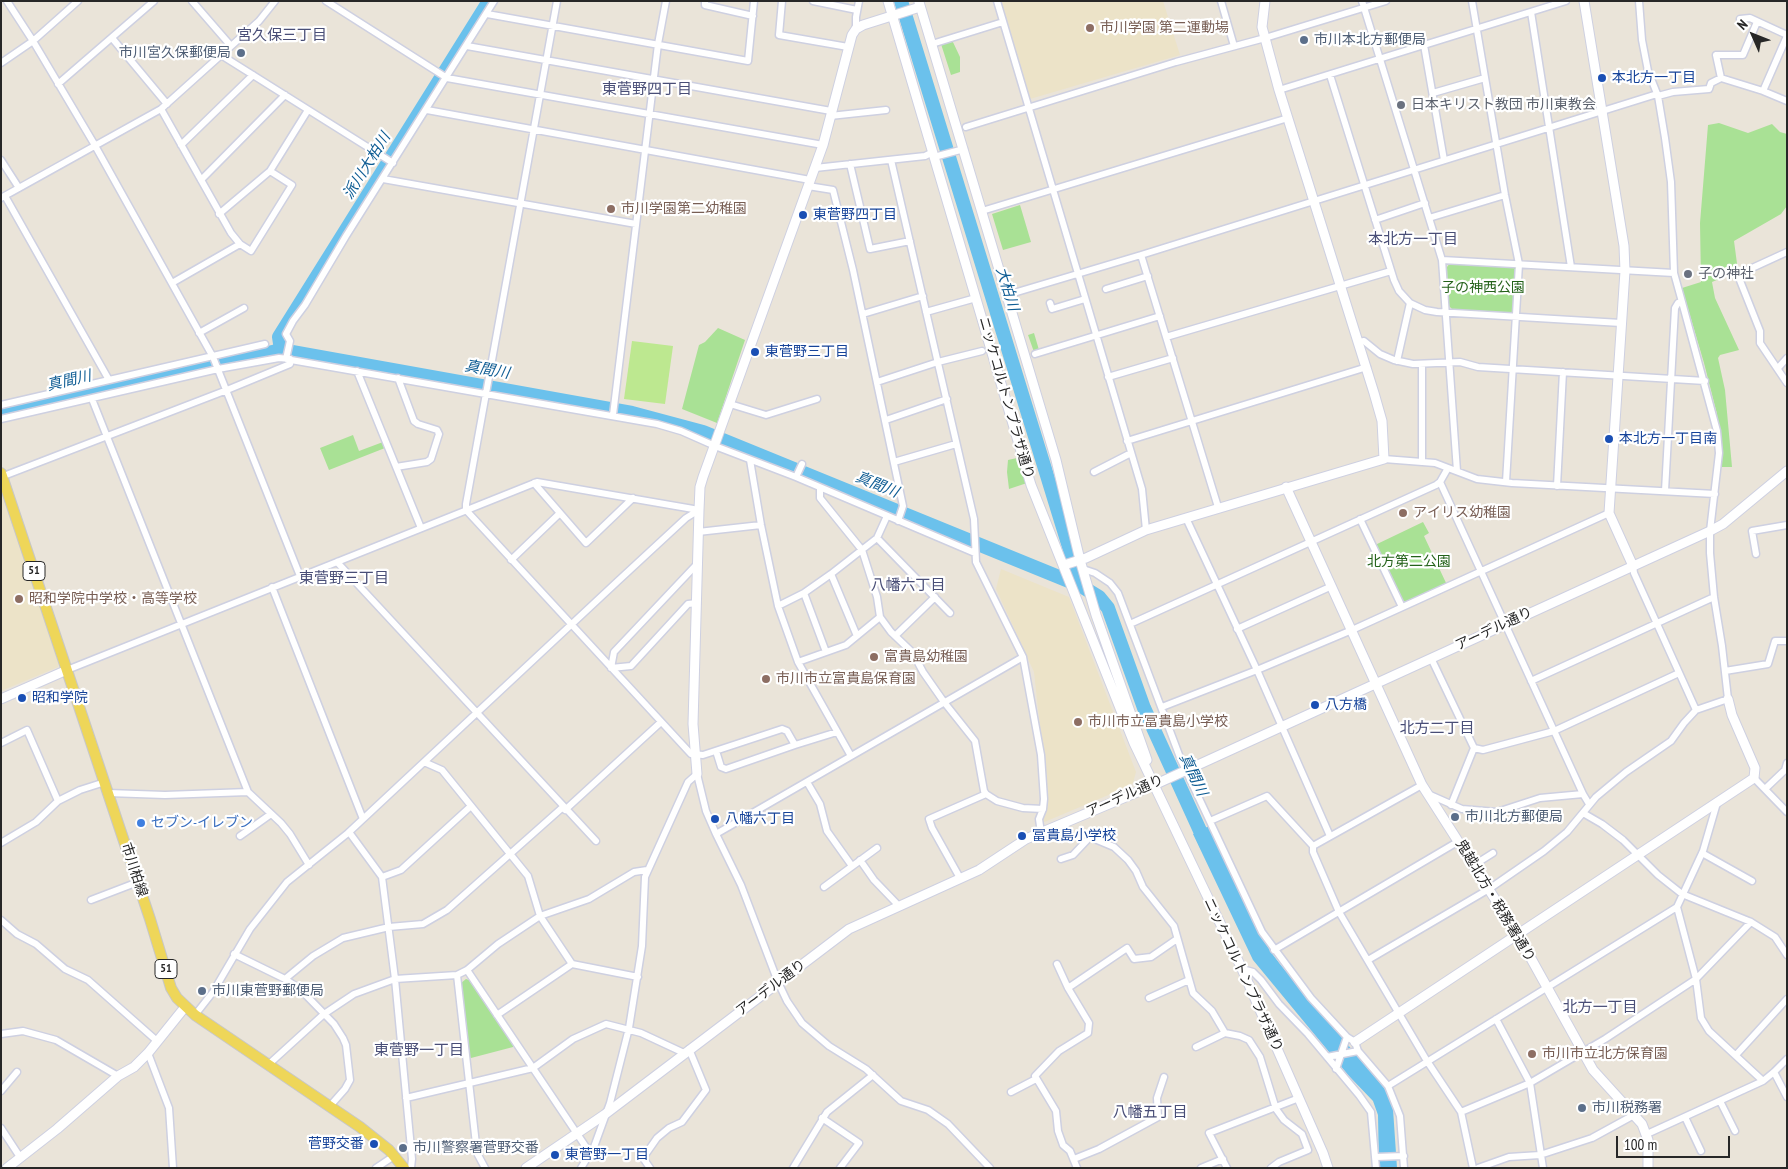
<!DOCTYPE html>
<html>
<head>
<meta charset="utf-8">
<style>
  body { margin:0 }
  #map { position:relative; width:1788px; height:1169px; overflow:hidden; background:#eae4d9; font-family:"PT Sans Narrow",sans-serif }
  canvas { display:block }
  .frame { position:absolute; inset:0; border:2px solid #272727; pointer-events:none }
  .north { position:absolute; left:1728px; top:10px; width:50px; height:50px; -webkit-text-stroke:4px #fff; paint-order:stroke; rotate:314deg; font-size:14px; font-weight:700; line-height:20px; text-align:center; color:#272727 }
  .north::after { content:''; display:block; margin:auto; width:18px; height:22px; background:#272727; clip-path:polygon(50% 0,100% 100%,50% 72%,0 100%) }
  .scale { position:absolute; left:1616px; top:1136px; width:114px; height:22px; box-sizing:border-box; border:2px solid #272727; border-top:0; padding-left:6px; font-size:15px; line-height:18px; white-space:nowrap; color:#272727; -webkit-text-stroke:4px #fff; paint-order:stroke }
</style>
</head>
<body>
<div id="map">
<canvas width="1788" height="1169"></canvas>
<div class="frame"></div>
<div class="north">N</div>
<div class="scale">100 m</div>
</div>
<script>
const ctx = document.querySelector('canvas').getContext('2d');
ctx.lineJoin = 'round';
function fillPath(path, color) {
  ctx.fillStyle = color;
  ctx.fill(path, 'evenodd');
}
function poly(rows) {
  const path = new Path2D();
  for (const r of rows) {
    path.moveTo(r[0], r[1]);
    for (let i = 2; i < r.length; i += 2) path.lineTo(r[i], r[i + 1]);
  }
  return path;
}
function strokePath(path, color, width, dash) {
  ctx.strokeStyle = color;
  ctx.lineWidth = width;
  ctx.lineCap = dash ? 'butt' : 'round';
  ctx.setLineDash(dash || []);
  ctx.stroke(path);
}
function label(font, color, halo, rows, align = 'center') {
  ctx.font = font + ' "PT Sans Narrow","Noto Sans JP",sans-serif';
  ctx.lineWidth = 4.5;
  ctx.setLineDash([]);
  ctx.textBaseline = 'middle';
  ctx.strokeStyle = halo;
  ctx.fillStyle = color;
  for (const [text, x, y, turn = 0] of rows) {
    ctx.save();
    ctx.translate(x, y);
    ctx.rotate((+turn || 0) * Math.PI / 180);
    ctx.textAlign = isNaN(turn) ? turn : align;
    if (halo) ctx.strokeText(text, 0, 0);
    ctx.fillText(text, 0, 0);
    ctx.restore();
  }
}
const education = poly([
  [1001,1,1163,1,1180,55,1030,99],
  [1,487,59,665,58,667,1,691],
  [1001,569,1069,597,1136,772,1133,783,1125,788,1042,823,1048,802,1034,672,996,589]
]);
const green = poly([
  [952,40,960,57,960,72,951,75,941,44],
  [1719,123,1748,133,1772,124,1780,132,1787,134,1787,206,1781,214,1734,241,1738,271,1712,282,1715,298,1739,350,1720,355,1718,358,1725,390,1732,467,1722,467,1717,414,1704,363,1682,288,1701,282,1700,223,1708,125],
  [1020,205,1031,242,1003,250,992,214],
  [1450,263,1516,266,1513,312,1510,314,1452,309,1448,305,1447,267],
  [718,328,745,340,717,423,682,409,699,345,705,342],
  [1034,333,1039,350,1034,352,1028,335],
  [353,435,359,451,383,442,385,448,329,470,320,448],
  [1017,458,1027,483,1009,489,1007,472,1008,460],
  [1423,522,1429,533,1424,536,1447,585,1403,605,1375,545],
  [466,979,469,980,513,1045,513,1047,471,1058,468,1056,461,983]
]);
const pitch = poly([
  [632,341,673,346,665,404,624,399]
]);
const water = poly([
  [1209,826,1270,951,1280,964,1385,1089,1393,1109,1397,1168,1379,1168,1378,1115,1373,1101,1348,1075,1253,960,1193,834]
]);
const river = poly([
  [901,1,1081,586],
  [281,350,279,337,489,1],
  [1,414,281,350,632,413,703,432,1081,586,1099,597,1108,608,1144,708,1207,846]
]);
const street = poly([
  [7,1,33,41,93,142,213,357,300,576],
  [192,1,231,46],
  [326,1,447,78,823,145],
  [557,1,466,504,466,510,691,754,703,755,782,729,787,731,795,745,837,732],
  [705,1,705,5,753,16],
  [782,1,779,35,848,47],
  [813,1,857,10],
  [997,1,1142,489,1146,530],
  [1221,1,1234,46],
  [1362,1,1442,260,1457,471],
  [1472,1,1505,195,1519,264,1506,482],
  [1639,1,1642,40,1648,71,1658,96,1665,138,1671,182,1674,273,1682,302,1678,303,1675,308,1665,491],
  [1531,12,1571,267],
  [487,14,748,61,754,1],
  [1740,19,1750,18,1787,35],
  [856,29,856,17,859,1],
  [112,38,167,104],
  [932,44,1003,22],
  [1424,45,1444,160],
  [467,46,831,111],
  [221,55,393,163],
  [1,63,33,41,78,1],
  [1330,75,1394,280,1399,291,1410,303,1425,310,1437,312,1621,323],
  [1721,78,1716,55,1743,55,1757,22],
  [58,84,154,1],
  [1279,90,1566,1],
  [1763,91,1787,36],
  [1433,93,1485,78],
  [1658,96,1673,92,1709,89,1711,83,1721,78,1763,91,1787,101],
  [161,109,231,233,240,244,251,251,292,185,270,171,308,110],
  [427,110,810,180],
  [830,116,886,110],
  [966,127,1176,62,1265,38,1386,1],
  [181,145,253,75],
  [934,157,964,149],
  [1,160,19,188],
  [891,160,974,519,976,562,1023,657,1041,755,1044,799,1043,809,1039,819,1041,833],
  [850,164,870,249,910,241],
  [815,168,925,156,933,152],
  [383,179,636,224],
  [201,180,285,95],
  [808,186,833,190,853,270,903,506,898,521],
  [5,196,109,380],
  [1,198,161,109,259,21,275,1],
  [982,211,1288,118],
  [219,214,270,171],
  [1429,218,1505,195],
  [1375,220,1425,203],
  [1787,252,1739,274,1739,278,1760,331,1760,343,1787,383],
  [1141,255,1218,507],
  [1442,260,1674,273],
  [172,283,240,244],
  [1106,289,1148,276],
  [1017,292,1141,255,1657,94],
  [1050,303,1052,309,1085,299],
  [926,312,976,298],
  [863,314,923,296],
  [199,333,244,308],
  [1166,337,1391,271],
  [1359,342,1364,341,1380,354,1394,360,1413,364,1460,362,1478,367,1705,381],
  [1035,354,1160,316],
  [286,359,290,341,286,334,293,321,305,305,346,236,494,1],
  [1397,361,1410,303],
  [1422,364,1422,462],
  [1778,368,1787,358],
  [357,371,421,528],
  [1108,377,1173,358],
  [877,382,938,362,982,351],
  [92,399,248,792,281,823,290,834,309,865],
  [730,404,766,415,817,399],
  [1,405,265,344],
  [613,415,658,44,666,1],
  [1,419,218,369,279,358,290,359],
  [886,420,947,399],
  [1127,441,1367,367],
  [1384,459,1435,463,1477,479,1512,483,1715,494],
  [750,460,761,525,778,606,798,662,851,756],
  [894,462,956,444],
  [396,467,427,462,431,459,439,434,437,430,418,424,414,421,398,378],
  [1094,472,1131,453],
  [1,477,227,390,290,364,291,360,657,424,681,431,715,446,796,477,975,553],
  [796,477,802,464],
  [1440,482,1583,794,1589,804],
  [534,483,586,543,633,498],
  [1557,486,1563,372],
  [820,488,820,498,862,550,877,597,880,617,891,632,913,653,923,672,944,702,975,741,984,791,986,794,997,801,1023,808,1043,809],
  [1186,518,1257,670,1330,836],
  [1360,519,1402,607],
  [698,532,761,525],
  [877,538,950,613],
  [1756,554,1752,531,1787,525],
  [511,560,560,513],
  [337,562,596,841],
  [1633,566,1634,573,1696,710],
  [1083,569,1095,573,1110,583,1118,593,1181,760,1262,932,1311,998,1347,1037,1355,1042,1358,1051,1388,1086,1400,1116,1404,1168],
  [831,574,857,636],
  [272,587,363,819],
  [804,593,826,652],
  [697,603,688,604,631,666,611,668,614,652,698,563],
  [778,606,804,593,831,574,877,538,887,516],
  [1130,624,1436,485,1440,482,1448,468],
  [1237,629,1332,586],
  [895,636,935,597],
  [1431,658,1474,748,1451,805],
  [798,662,846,645,880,617],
  [67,670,537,482,699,510],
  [1725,671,1768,664,1775,641,1787,641],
  [1531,681,1714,597],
  [1162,707,1257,670,1352,630,1609,513],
  [1,743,27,730,58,801],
  [1474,748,1483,750,1554,731,1679,673],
  [716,751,721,767,726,769,795,745],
  [424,762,442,770,528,876,540,916,572,964],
  [1754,778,1787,812],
  [807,782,820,804,827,831,852,866],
  [1765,789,1785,770,1787,763],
  [108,793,165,795,248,792],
  [1428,794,1462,809,1497,812,1540,798,1583,794],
  [1717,803,1703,851,1677,907,1696,979,1701,1018,1709,1031,1763,1081],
  [565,810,661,722],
  [1583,813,1602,824,1623,840,1658,875,1682,894,1751,922,1775,937,1787,955],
  [1210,821,1267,796,1313,846,1313,852,1339,912,1427,1061,1461,1112,1473,1168],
  [349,832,382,877,395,979,412,1159,411,1168],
  [716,834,1023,657],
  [240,836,271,814],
  [1,843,36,822,58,801,80,790,105,782],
  [1313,846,1422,785],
  [1702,853,1752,881],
  [1061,859,1073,855,1090,837,1114,847,1128,860,1136,871,1143,887,1174,926,1193,993,1212,1011,1225,1033,1240,1036,1249,1040,1260,1057,1276,1109,1284,1120,1302,1134,1308,1150,1279,1162,1271,1168],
  [860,860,874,880,899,906],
  [1474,865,1493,853],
  [382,877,401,870,471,806],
  [960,878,932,828,929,819,986,794],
  [824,887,877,848],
  [91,900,138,882],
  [1,920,17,934,36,944,65,969,88,980,157,1041],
  [1274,950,1459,841],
  [234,954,285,979,300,989,334,1024,343,1038,346,1045,350,1080,345,1089,330,1106],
  [1368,960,1489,889,1544,851,1567,832,1596,797,1626,772,1671,741,1684,723,1696,710,1728,699,1722,646,1714,597,1710,553,1710,531,1719,453,1717,431,1682,302],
  [1057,964,1068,988,1089,1023,1088,1033,1059,1051,1035,1076,1056,1111,1058,1131,1063,1145,1070,1151,1077,1168],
  [1242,969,1253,972,1261,980,1279,1004,1308,1034,1359,1095,1371,1112,1376,1168],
  [467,970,588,1150,592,1151],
  [457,975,477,1153,485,1168],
  [285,979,313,956,343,938,389,927,423,924,447,910,563,807],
  [1068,988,1127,948,1134,959,1151,957,1177,939],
  [1149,998,1189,980],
  [195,1015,213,992,250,929,287,882,348,833,619,580,686,518,699,510],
  [497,1015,572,964,638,977],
  [1496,1019,1530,1083,1543,1168],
  [1,1034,23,1031,56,1040,118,1076],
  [1196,1047,1225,1033],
  [148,1053,169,1108,173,1168],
  [1736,1055,1787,999],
  [1327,1057,1358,1051],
  [268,1065,324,1014,354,994,395,979,457,975,467,970,498,944,540,916,589,899,634,872,647,870],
  [1336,1069,1347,1037],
  [1774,1072,1787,1097],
  [1388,1086,1677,907],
  [1,1091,17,1072],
  [1011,1092,1036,1079],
  [406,1098,533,1068,573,1039,606,1024,641,1033,684,1053],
  [1720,1101,1735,1131],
  [1461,1112,1530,1083,1605,1039,1696,979,1751,922],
  [1685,1117,1701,1151],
  [822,1118,859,1143,840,1168],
  [1,1128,20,1157],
  [1647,1134,1763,1081,1774,1072,1787,1059],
  [1376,1157,1404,1156],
  [1074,1159,1099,1149,1158,1117,1157,1098,1164,1077],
  [376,1168,394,1156],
  [581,1168,594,1147,610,1103,629,1028,642,946,645,877,688,782,697,774,706,811,716,834,741,885,778,982,787,1001,802,1023,829,1046,866,1069,901,1101,928,1110,948,1124,990,1168],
  [650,1168,643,1158,657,1138,669,1128,682,1122,706,1090,689,1049],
  [793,1168,827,1112,873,1075],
  [1201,1168,1223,1159],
  [1227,1168,1209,1133,1299,1098],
  [1478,1168,1509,1157,1540,1155,1592,1138,1634,1115]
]);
const secondary = poly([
  [888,1,1031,485,1134,743,1242,969,1323,1153,1328,1168],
  [1584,1,1624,246,1625,271,1609,513,1633,566],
  [919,2,1056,460,1080,560,1096,615,1147,760],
  [1286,487,1422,785,1518,935,1593,1070,1642,1124,1648,1140,1648,1168],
  [1064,565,1086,558,1146,530,1384,459,1382,421,1374,393,1279,90,1265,38,1262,27,1265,1],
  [1,699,67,670],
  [697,774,693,724,699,510,700,487,703,477,823,145,852,35,856,29,863,25,920,7],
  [1355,1042,1754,778,1755,768,1732,715,1728,699],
  [7,1168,57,1129,118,1076,134,1067,148,1053,185,1007],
  [526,1168,604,1115,849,929,979,870,1026,839,1154,785,1710,531,1723,524,1787,471]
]);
const primary = poly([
  [1,473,150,919,171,988,177,998,195,1015,360,1127,389,1150,404,1168]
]);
const markers = [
  [1090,28,5,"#8d6e63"],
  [1304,40,5,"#5c6f8a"],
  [241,53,5,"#5c6f8a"],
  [1602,78,5,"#1a4fb4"],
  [1401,105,5,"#6b7280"],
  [611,209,5,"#8d6e63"],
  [803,215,5,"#1a4fb4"],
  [1688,274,5,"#6b7280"],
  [755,352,5,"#1a4fb4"],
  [1609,439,5,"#1a4fb4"],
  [1403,513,5,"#8d6e63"],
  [19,599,5,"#8d6e63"],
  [874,657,5,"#8d6e63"],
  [766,679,5,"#8d6e63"],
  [22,698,5,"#1a4fb4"],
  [1315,705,5,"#1a4fb4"],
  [1078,722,5,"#8d6e63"],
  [1455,817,5,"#5c6f8a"],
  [715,819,5,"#1a4fb4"],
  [141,823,5,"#3f7fe0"],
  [1022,836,5,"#1a4fb4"],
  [202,991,5,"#5c6f8a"],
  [1532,1054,5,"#8d6e63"],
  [1582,1108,5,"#5c6f8a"],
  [374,1144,5,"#1a4fb4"],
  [403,1148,5,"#5c6f8a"],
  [555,1155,5,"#1a4fb4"]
];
const shields = [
  [34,571,22],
  [166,969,22]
];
const shieldNames = [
  ["51",34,571],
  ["51",166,969]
];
const educationNames = [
  ["市川学園 第二運動場",1100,28],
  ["市川学園第二幼稚園",621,209],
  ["アイリス幼稚園",1413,513],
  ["昭和学院中学校・高等学校",29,599],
  ["富貴島幼稚園",884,657],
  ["市川市立富貴島保育園",776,679],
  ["市川市立冨貴島小学校",1088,722],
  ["市川市立北方保育園",1542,1054]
];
const serviceNames = [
  ["市川本北方郵便局",1314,40],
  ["市川宮久保郵便局",231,53,"right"],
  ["市川北方郵便局",1465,817],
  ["市川東菅野郵便局",212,991],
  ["市川税務署",1592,1108],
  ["市川警察署菅野交番",413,1148]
];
const transitNames = [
  ["本北方一丁目",1612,78],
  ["東菅野四丁目",813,215],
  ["東菅野三丁目",765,352],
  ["本北方一丁目南",1619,439],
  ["昭和学院",32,698],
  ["八方橋",1325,705],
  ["八幡六丁目",725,819],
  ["冨貴島小学校",1032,836],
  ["菅野交番",364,1144,"right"],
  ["東菅野一丁目",565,1155]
];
const worshipNames = [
  ["日本キリスト教団 市川東教会",1411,105],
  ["子の神社",1698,274]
];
const parkNames = [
  ["子の神西公園",1483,288],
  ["北方第二公園",1409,562]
];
const streetNames = [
  ["ニッケコルトンプラザ通り",1006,398,74],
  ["アーデル通り",1494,629,-25],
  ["アーデル通り",1125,796,-24],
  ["市川柏線",134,870,72],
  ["鬼越北方・税務署通り",1495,901,59],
  ["ニッケコルトンプラザ通り",1243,975,65],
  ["アーデル通り",771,988,-37]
];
const shopNames = [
  ["セブン-イレブン",151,823]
];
const neighbourhoodNames = [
  ["宮久保三丁目",282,36],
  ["東菅野四丁目",647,90],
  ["本北方一丁目",1413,240],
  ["東菅野三丁目",344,579],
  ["八幡六丁目",908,586],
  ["北方二丁目",1437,729],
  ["北方一丁目",1600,1008],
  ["東菅野一丁目",419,1051],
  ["八幡五丁目",1150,1113]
];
const waterNames = [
  ["派川大柏川",367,166,-58],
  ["大柏川",1007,289,73],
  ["真間川",487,370,10],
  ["真間川",69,381,-13],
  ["真間川",877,485,22],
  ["真間川",1193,775,65]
];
fillPath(education, '#ece3c8');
fillPath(green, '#a9e195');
fillPath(pitch, '#bde890');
fillPath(water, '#6bc1ec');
strokePath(river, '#6bc1ec', 14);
strokePath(street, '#ced0e1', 9);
strokePath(secondary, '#ced0e1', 11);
strokePath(primary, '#c7c7c7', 12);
strokePath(street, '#fff', 6);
strokePath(secondary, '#fff', 9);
strokePath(primary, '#eed659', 10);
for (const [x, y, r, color] of markers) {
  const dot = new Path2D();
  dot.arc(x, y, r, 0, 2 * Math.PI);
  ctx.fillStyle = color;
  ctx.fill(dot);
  strokePath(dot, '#fff', 2);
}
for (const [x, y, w] of shields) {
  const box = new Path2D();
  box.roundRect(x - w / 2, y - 9.5, w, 19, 4);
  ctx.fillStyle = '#fff';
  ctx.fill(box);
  strokePath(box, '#272727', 1);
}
label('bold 12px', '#272727', null, shieldNames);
label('14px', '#785e54', '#fff', educationNames, 'left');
label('14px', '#4e5e75', '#fff', serviceNames, 'left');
label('14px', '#164399', '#fff', transitNames, 'left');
label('14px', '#5b616d', '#fff', worshipNames, 'left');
label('14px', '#24621a', '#fff', parkNames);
label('14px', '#272727', '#fff', streetNames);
label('14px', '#366cbe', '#fff', shopNames, 'left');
label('15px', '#494e77', '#fff', neighbourhoodNames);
label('italic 15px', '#0f5d94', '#fff', waterNames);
</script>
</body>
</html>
